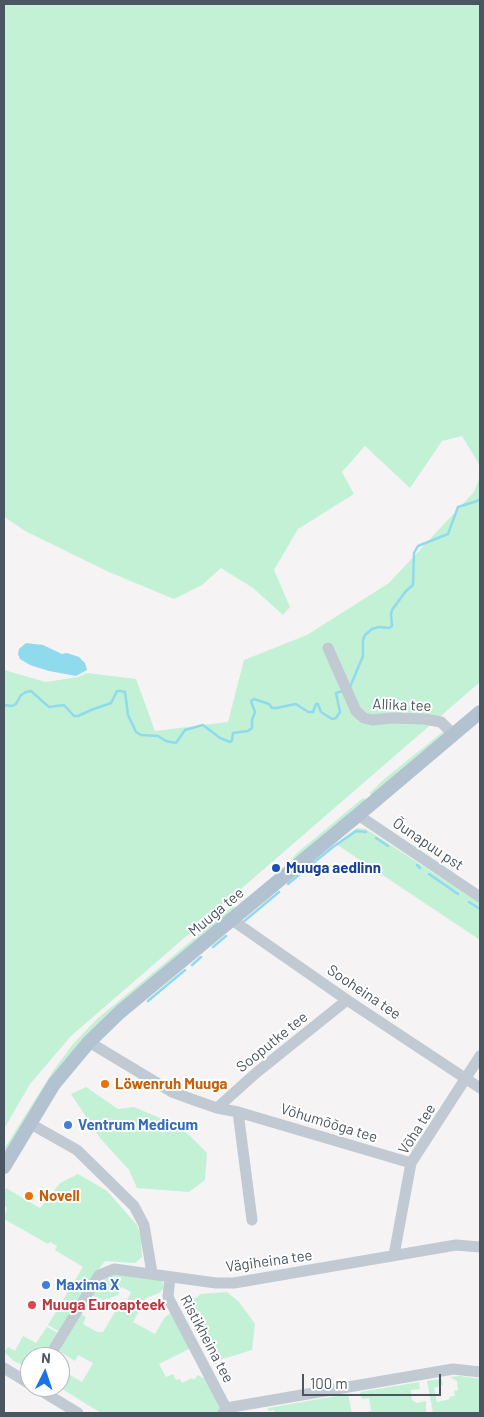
<!DOCTYPE html>
<html>
<head>
<meta charset="utf-8">
<style>
  body { margin:0 }
  #map { position:relative; width:484px; height:1417px; overflow:hidden; background:#f5f3f3; font-family:Barlow,sans-serif }
  canvas { display:block }
  .frame { position:absolute; inset:0; border:5px solid #4a5661; pointer-events:none }
  .north { position:absolute; left:20px; top:1347px; width:50px; height:50px; box-sizing:border-box; background:#fff; border:1px solid #b7bbc0; border-radius:50%; rotate:4deg; font-size:14px; font-weight:700; line-height:20px; text-align:center; color:#4a5661 }
  .north::after { content:''; display:block; margin:auto; width:18px; height:22px; background:#1a73e8; clip-path:polygon(50% 0,100% 100%,50% 72%,0 100%) }
  .scale { position:absolute; left:302px; top:1374px; width:139px; height:22px; box-sizing:border-box; border:2px solid #4a5661; border-top:0; padding-left:6px; font-size:15px; line-height:18px; white-space:nowrap; color:#4a5661; -webkit-text-stroke:4px #fff; paint-order:stroke }
</style>
</head>
<body>
<div id="map">
<canvas width="484" height="1417"></canvas>
<div class="frame"></div>
<div class="north">N</div>
<div class="scale">100 m</div>
</div>
<script>
const ctx = document.querySelector('canvas').getContext('2d');
ctx.lineJoin = 'round';
function fillPath(path, color) {
  ctx.fillStyle = color;
  ctx.fill(path, 'evenodd');
}
function poly(rows) {
  const path = new Path2D();
  for (const r of rows) {
    path.moveTo(r[0], r[1]);
    for (let i = 2; i < r.length; i += 2) path.lineTo(r[i], r[i + 1]);
  }
  return path;
}
function strokePath(path, color, width, dash) {
  ctx.strokeStyle = color;
  ctx.lineWidth = width;
  ctx.lineCap = dash ? 'butt' : 'round';
  ctx.setLineDash(dash || []);
  ctx.stroke(path);
}
function label(font, color, halo, rows, align = 'center') {
  ctx.font = font + ' Barlow,sans-serif';
  ctx.lineWidth = 4;
  ctx.setLineDash([]);
  ctx.textBaseline = 'middle';
  ctx.strokeStyle = halo;
  ctx.fillStyle = color;
  for (const [text, x, y, turn = 0] of rows) {
    ctx.save();
    ctx.translate(x, y);
    ctx.rotate((+turn || 0) * Math.PI / 180);
    ctx.textAlign = isNaN(turn) ? turn : align;
    if (halo) ctx.strokeText(text, 0, 0);
    ctx.fillText(text, 0, 0);
    ctx.restore();
  }
}
const green = poly([
  [4,4,480,4,480,466,462,436,442,441,410,488,365,446,342,472,354,494,298,529,274,570,290,607,283,615,253,588,221,568,202,585,174,599,109,572,27,532,4,517],
  [480,476,480,682,71,1036,30,1084,4,1129,4,670,46,682,78,677,87,673,136,679,155,731,228,722,244,660,307,635,389,583,474,492],
  [445,730,445,735,371,796,370,793,383,780],
  [363,798,368,800,298,856,291,860,297,853],
  [357,828,366,829,480,903,480,940,336,844],
  [233,906,237,909,119,1006,4,1155,4,1149,53,1071,73,1044,98,1018,131,991],
  [86,1087,118,1109,134,1107,181,1127,207,1153,205,1180,189,1192,137,1188,129,1170,100,1138,71,1094],
  [78,1174,107,1191,137,1225,141,1238,142,1257,135,1263,105,1261,93,1277,60,1332,48,1325,83,1267,55,1250,57,1246,50,1242,48,1244,4,1219,7,1208,4,1205,4,1192,6,1188,40,1208,60,1183],
  [109,1272,162,1280,164,1288,159,1293,146,1298,133,1322,155,1334,165,1317,172,1312,191,1348,159,1364,166,1377,173,1374,176,1380,180,1379,182,1383,192,1378,194,1380,198,1375,203,1378,207,1376,220,1409,219,1413,101,1413,59,1387,60,1369,82,1382,93,1363,78,1355,75,1361,59,1351,79,1313,86,1317,83,1324,97,1332,103,1332,118,1307,121,1304,125,1305,131,1292,122,1287,118,1295,104,1300,91,1295,90,1293],
  [227,1292,239,1302,255,1324,252,1350,213,1362,195,1328,186,1305,201,1294],
  [47,1327,60,1334,45,1357,30,1357,30,1369,14,1361,4,1352,8,1347,15,1351,23,1336,36,1343],
  [460,1376,480,1379,480,1413,433,1413,427,1381,442,1379,443,1385,434,1388,437,1402,450,1399,449,1397,455,1396,454,1391,458,1390,457,1381,450,1377],
  [419,1382,420,1389,411,1390,412,1400,417,1403,426,1401,426,1413,362,1413,371,1411,369,1398,362,1399,360,1392],
  [348,1394,352,1413,276,1413,274,1410,268,1411,268,1408]
]);
const water = poly([
  [26,643,43,645,62,654,67,653,79,657,85,663,87,670,76,676,49,671,30,665,20,659,18,654,19,649]
]);
const stream = poly([
  [350,687,363,656,363,640,365,635,372,629,379,627,389,628,392,626,391,614,392,610,406,591,413,585,414,553,418,546,448,534,458,507,477,501,480,499],
  [4,705,12,706,16,704,21,695,26,692,31,691,49,707,64,705,74,716,78,716,91,710,111,703,117,691,121,691,125,692,128,715,136,732,141,735,158,736,166,741,176,743,185,730,203,725,220,738,230,742,232,740,233,733,248,731,252,728,252,720,255,712,251,701,254,699,269,704,272,708,276,708,296,704,308,712,313,712,316,704,318,704,321,712,332,719,336,718,340,712,336,693,343,691],
  [376,838,388,846],
  [312,864,333,847,356,831,366,832],
  [417,865,420,868],
  [429,874,458,894],
  [288,884,306,869],
  [469,902,480,909],
  [242,923,279,892],
  [213,947,226,936],
  [192,965,201,957],
  [148,1001,185,970]
]);
const minor = poly([
  [328,648,356,711,364,718,372,720,393,718,424,719,441,722,453,734],
  [358,815,480,897],
  [232,920,347,1000,480,1088],
  [89,1042,172,1092,194,1100,217,1108,238,1112,411,1163],
  [217,1108,256,1073,347,1000],
  [238,1112,252,1220],
  [29,1123,77,1150,134,1206,144,1225,152,1273],
  [394,1255,411,1163,480,1056],
  [170,1277,168,1297,226,1408,223,1413],
  [49,1357,99,1275,114,1269,216,1283,234,1283,456,1245,480,1247],
  [4,1368,30,1384],
  [35,1387,78,1413],
  [226,1408,453,1369,480,1372]
]);
const major = poly([
  [4,1167,54,1084,89,1042,120,1012,358,815,480,712]
]);
const markers = [
  [276,868,5,"#1a4fb4"],
  [105,1084,5,"#e8710a"],
  [68,1125,5,"#3f7fe0"],
  [29,1196,5,"#e8710a"],
  [46,1285,5,"#3f7fe0"],
  [32,1305,5,"#e0444e"]
];
const streetNames = [
  ["Allika tee",402,705,2],
  ["Õunapuu pst",428,844,34],
  ["Muuga tee",216,912,-40],
  ["Sooheina tee",364,992,34],
  ["Sooputke tee",272,1042,-39],
  ["Võhumõõga tee",329,1123,17],
  ["Võha tee",417,1129,-58],
  ["Vägiheina tee",269,1261,-8],
  ["Ristikheina tee",207,1339,62]
];
const transitNames = [
  ["Muuga aedlinn",286,868]
];
const foodNames = [
  ["Löwenruh Muuga",115,1084],
  ["Novell",39,1196]
];
const shopNames = [
  ["Ventrum Medicum",78,1125],
  ["Maxima X",56,1285]
];
const healthNames = [
  ["Muuga Euroapteek",42,1305]
];
fillPath(green, '#c3f1d5');
fillPath(water, '#90daee');
strokePath(stream, '#90daee', 2.5);
strokePath(minor, '#c1cad2', 11);
strokePath(major, '#b3c2d1', 14);
for (const [x, y, r, color] of markers) {
  const dot = new Path2D();
  dot.arc(x, y, r, 0, 2 * Math.PI);
  ctx.fillStyle = color;
  ctx.fill(dot);
  strokePath(dot, '#fff', 2);
}
label('15px', '#4a5661', '#fff', streetNames);
label('bold 15px', '#164399', '#fff', transitNames, 'left');
label('bold 15px', '#c56008', '#fff', foodNames, 'left');
label('bold 15px', '#366cbe', '#fff', shopNames, 'left');
label('bold 15px', '#be3a42', '#fff', healthNames, 'left');
</script>
</body>
</html>
